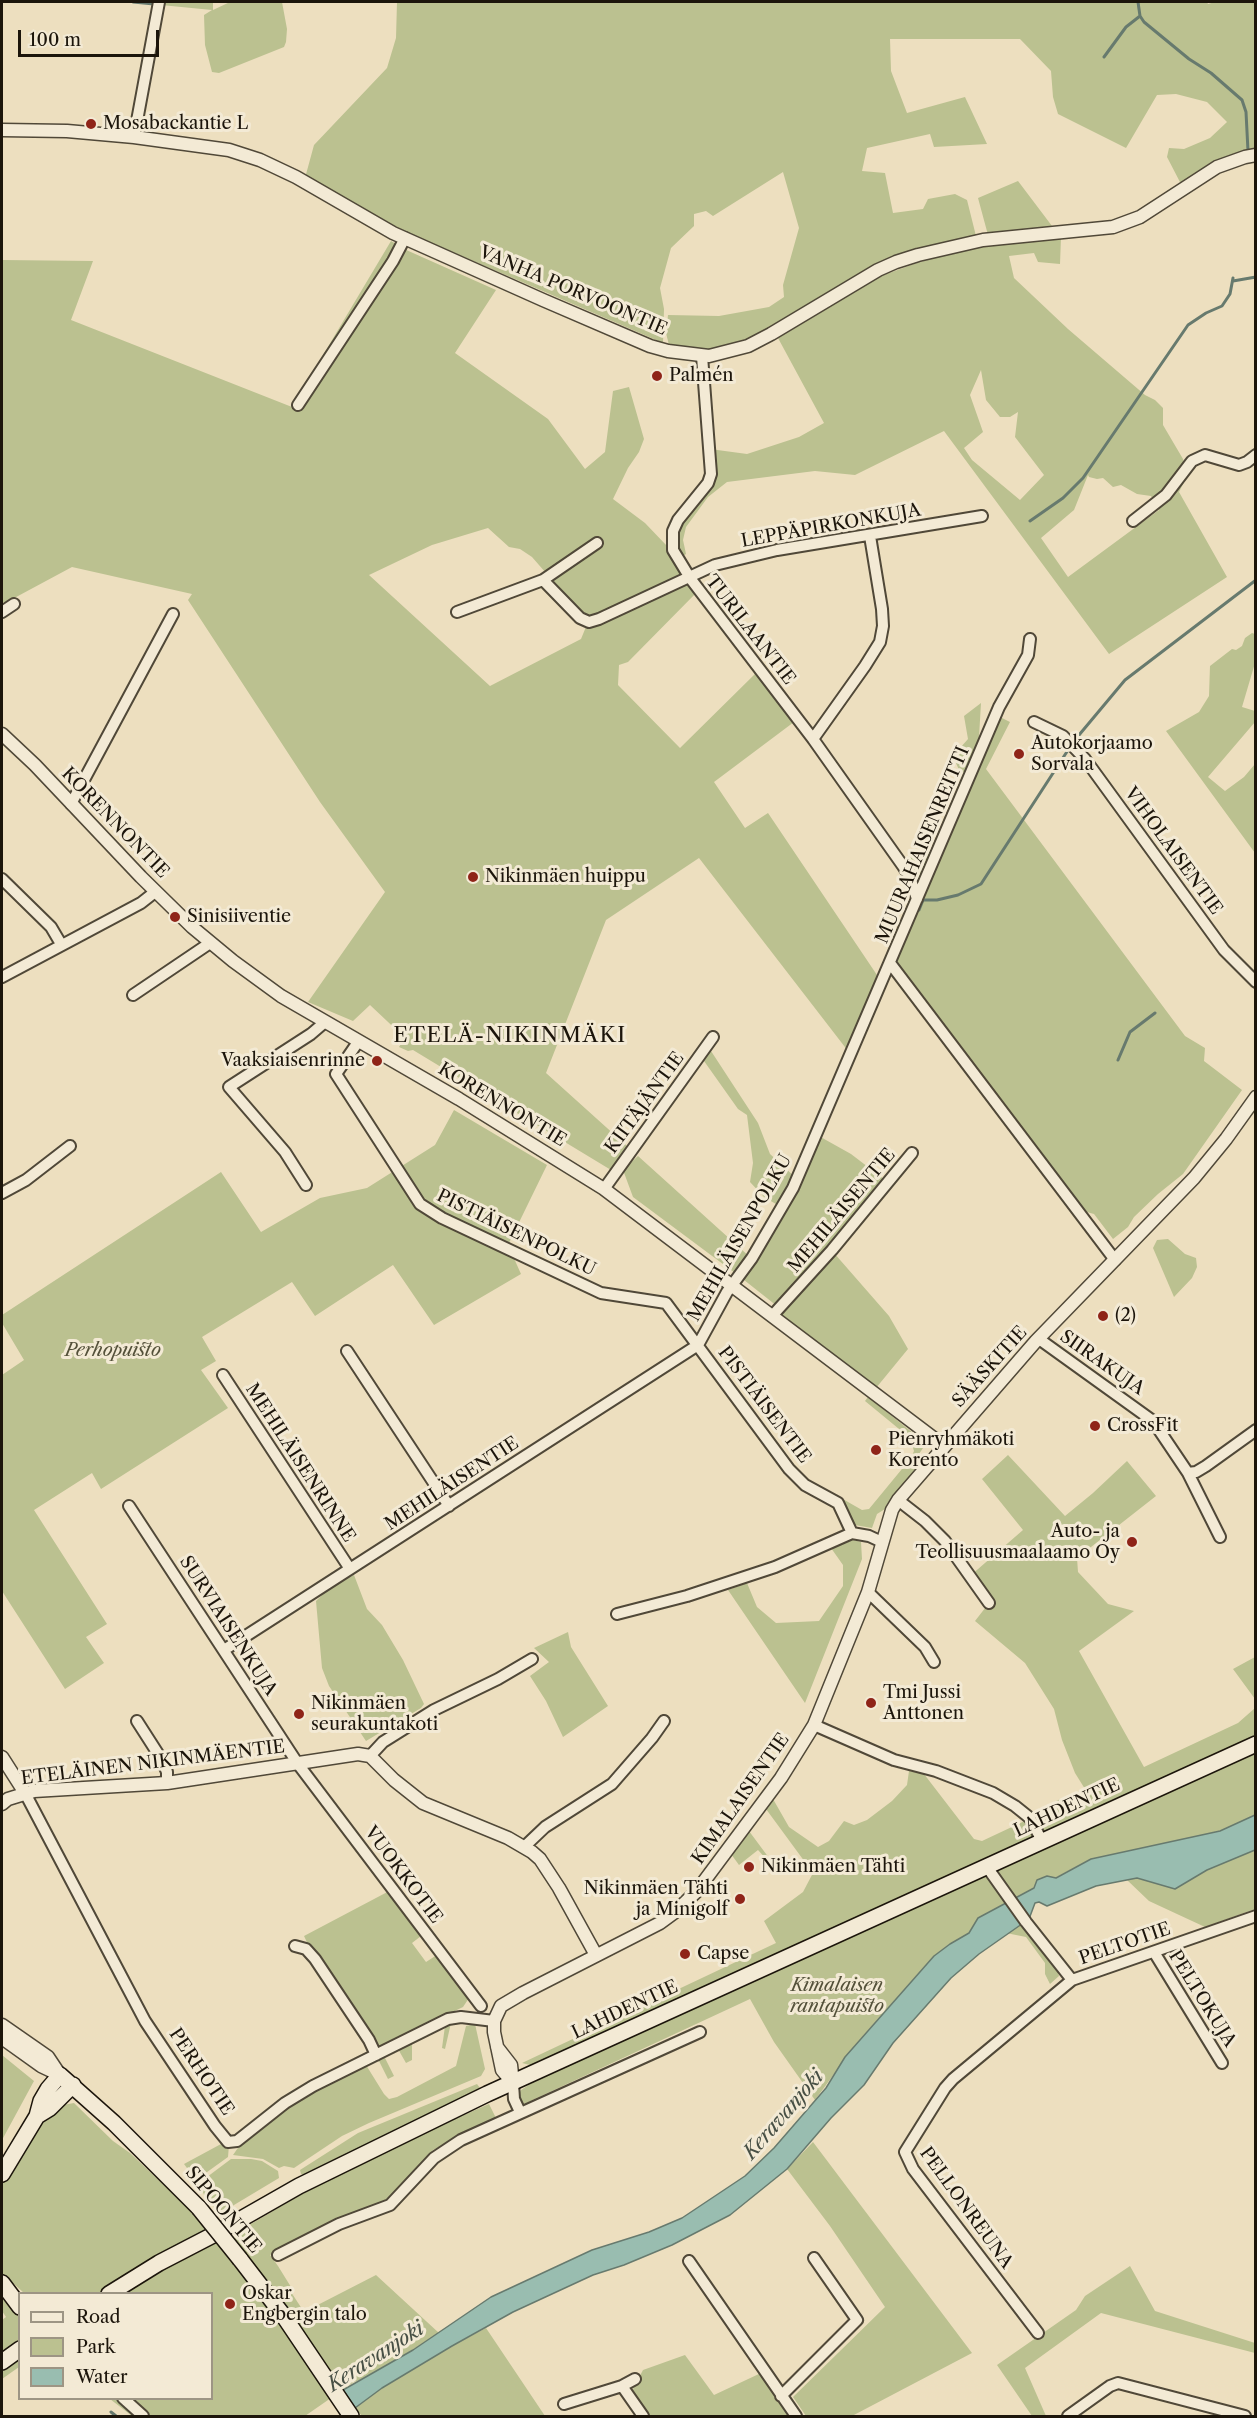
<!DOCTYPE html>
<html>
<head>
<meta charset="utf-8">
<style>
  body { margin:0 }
  #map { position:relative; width:1257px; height:2418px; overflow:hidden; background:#eddfbf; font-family:"Libre Caslon Text",serif }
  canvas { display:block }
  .frame { position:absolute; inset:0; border:3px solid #1c150b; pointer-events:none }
  .legend { position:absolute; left:18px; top:2292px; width:195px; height:108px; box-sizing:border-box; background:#f3ead5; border:2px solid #9d9584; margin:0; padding:8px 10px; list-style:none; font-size:18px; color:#1c150b }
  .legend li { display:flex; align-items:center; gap:12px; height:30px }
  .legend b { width:30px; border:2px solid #9d9584 }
  .scale { position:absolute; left:18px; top:30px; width:141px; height:27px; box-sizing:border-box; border:3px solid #1c150b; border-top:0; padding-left:8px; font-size:18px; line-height:21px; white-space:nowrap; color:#1c150b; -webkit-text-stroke:4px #f3ead5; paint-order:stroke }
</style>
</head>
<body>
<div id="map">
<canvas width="1257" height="2418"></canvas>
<div class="frame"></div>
<ul class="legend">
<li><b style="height:8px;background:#f3ead5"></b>Road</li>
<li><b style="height:16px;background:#bbc190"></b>Park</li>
<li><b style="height:16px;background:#99bdb0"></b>Water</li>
</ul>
<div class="scale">100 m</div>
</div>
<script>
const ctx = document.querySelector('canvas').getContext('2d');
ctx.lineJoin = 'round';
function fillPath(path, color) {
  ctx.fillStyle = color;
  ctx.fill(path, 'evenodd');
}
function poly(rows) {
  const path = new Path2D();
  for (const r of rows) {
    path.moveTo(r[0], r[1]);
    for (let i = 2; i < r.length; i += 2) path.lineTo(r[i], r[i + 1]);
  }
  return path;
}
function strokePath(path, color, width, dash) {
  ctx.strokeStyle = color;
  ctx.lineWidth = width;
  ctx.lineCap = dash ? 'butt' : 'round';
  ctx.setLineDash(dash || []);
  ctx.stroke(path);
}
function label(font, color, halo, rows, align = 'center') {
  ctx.font = font + ' "Libre Caslon Text",serif';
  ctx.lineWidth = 6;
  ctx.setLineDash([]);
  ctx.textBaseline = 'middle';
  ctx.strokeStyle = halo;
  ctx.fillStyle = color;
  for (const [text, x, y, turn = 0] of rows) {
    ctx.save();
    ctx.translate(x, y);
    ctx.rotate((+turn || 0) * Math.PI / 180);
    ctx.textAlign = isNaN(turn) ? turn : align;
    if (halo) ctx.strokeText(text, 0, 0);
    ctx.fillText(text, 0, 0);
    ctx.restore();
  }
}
const green = poly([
  [162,2,213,2,213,10,230,2,282,2,287,29,286,42,284,47,219,73,212,72,205,45,204,15,212,10,161,5],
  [397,2,1207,2,1208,4,1215,2,1255,2,1255,150,1181,184,1167,157,1169,148,1184,149,1210,138,1227,122,1207,102,1176,94,1157,95,1126,148,1058,114,1053,97,1051,71,1020,39,890,39,891,71,907,113,965,97,987,144,934,147,930,134,867,148,862,171,885,173,893,213,923,209,928,199,955,194,967,200,976,236,912,250,878,265,774,329,743,343,711,351,695,350,669,345,666,333,668,315,719,316,769,307,784,297,783,285,799,228,783,172,713,216,706,211,694,214,694,226,671,248,660,288,664,309,663,343,397,228,305,178,314,145,387,68,396,38],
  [1018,181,1052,226,988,235,978,198],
  [1061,237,1060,264,1038,262,1034,253,1009,256,1014,278,1068,329,1145,395,1155,400,1163,408,1163,425,1183,459,1188,474,1179,492,1227,577,1109,654,944,431,855,475,815,471,727,482,708,497,686,527,683,540,686,554,677,560,699,590,628,662,619,665,618,685,680,748,756,673,794,722,714,782,745,828,768,813,877,975,848,1051,699,858,606,920,546,1073,627,1146,611,1170,413,1050,408,1051,399,1047,405,1038,370,1005,353,1021,308,1002,385,892,320,802,188,600,192,594,72,567,5,603,2,602,2,260,93,261,71,320,292,407,391,241,404,249,496,290,455,353,548,419,585,469,605,452,613,391,629,387,644,439,639,452,628,468,613,499,645,523,667,546,668,530,708,483,710,449,747,454,799,437,824,423,778,338,881,276,914,264,967,248],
  [981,370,986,400,1000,417,1010,417,1018,412,1015,437,1044,475,1020,500,972,460,964,448,983,432,970,395],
  [1088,475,1089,477,1097,479,1103,478,1113,487,1121,485,1137,494,1151,496,1159,510,1068,577,1041,538,1074,510],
  [488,528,509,547,520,549,532,557,580,612,590,617,581,639,490,686,369,575,432,545],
  [1252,633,1255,634,1255,663,1242,707,1255,711,1255,722,1208,777,1225,791,1244,777,1255,764,1255,853,1166,731,1199,712,1209,696,1210,666,1232,649,1236,650,1242,646,1245,638],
  [981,703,979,737,990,732,998,716,1010,722,986,769,1185,1036,1205,1048,1204,1061,1242,1090,1183,1174,1158,1194,1134,1217,1128,1227,1113,1239,1094,1214,1083,1211,895,963,973,776,959,770,953,756,968,739,964,716],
  [935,851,919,886,901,863,915,852],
  [711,1051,758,1123,770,1154,796,1178,817,1135,851,1154,885,1180,834,1253,889,1316,908,1349,876,1388,782,1317,782,1310,739,1276,633,1197,623,1170,638,1156,751,1258,781,1207,764,1197,750,1182,753,1163,747,1115,738,1109,704,1061],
  [454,1110,547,1165,508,1245,521,1274,434,1325,393,1265,315,1316,292,1282,202,1337,216,1361,201,1370,228,1408,101,1489,92,1473,34,1510,107,1624,86,1637,104,1663,65,1689,2,1591,2,1375,24,1360,2,1323,2,1315,221,1172,261,1232,320,1198,367,1188,435,1145],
  [1168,1239,1185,1254,1196,1258,1197,1267,1192,1278,1174,1297,1153,1248,1157,1240],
  [868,1397,913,1433,920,1441,923,1448,919,1454,923,1461,885,1509,877,1514,872,1528,849,1524,838,1503,841,1498,862,1510,869,1509,911,1458,914,1451,910,1438,865,1401],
  [1008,1455,1065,1516,1093,1493,1127,1461,1156,1496,1077,1558,1078,1572,1108,1604,1134,1611,1079,1651,1144,1767,1238,1723,1255,1708,1255,1815,1220,1831,1091,1859,978,1918,969,1933,950,1944,934,1956,856,2044,815,2100,774,2042,750,1999,524,2104,518,2096,521,2090,533,2082,788,1966,781,1954,534,2066,522,2063,776,1943,764,1921,803,1892,813,1873,766,1809,773,1799,789,1827,818,1847,829,1841,844,1821,854,1825,867,1820,892,1801,907,1785,909,1771,924,1774,974,1839,982,1841,1048,1810,1051,1803,1085,1789,1075,1773,1062,1740,1054,1709,1025,1663,975,1621,989,1603,970,1576,1023,1530,982,1479],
  [849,1539,861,1542,862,1559,805,1703,728,1590,747,1583,757,1607,776,1623,819,1621,843,1586,843,1565,831,1548],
  [354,1575,367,1609,382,1625,403,1660,424,1704,421,1708,366,1741,329,1686,322,1668,316,1601,327,1590],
  [568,1632,571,1647,608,1706,563,1737,546,1701,530,1676,549,1662,534,1648],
  [1255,1657,1255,1699,1233,1669],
  [749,1831,772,1862,768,1861,758,1850,739,1865,731,1854],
  [1255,1850,1255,1909,1205,1927,1149,1901,1127,1880,1137,1878,1175,1889,1207,1870],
  [393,1889,425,1933,412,1943,426,1962,440,1953,471,1995,463,2007,375,2049,315,1959,304,1936],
  [1020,1923,1058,1972,1059,1976,1050,1984,1045,1974,1045,1963,1026,1937,1006,1933],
  [451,2023,445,2049,442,2048,445,2026,412,2042,412,2060,406,2063,398,2049,384,2056,394,2076,388,2079,377,2057],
  [475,2024,485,2069,481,2076,369,2123,342,2136,294,2168,284,2166,279,2168,263,2159,233,2155,242,2142,289,2104,366,2065,384,2094,389,2099,397,2097,456,2066,466,2026],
  [2,2055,34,2081,2,2140],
  [477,2084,480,2088,476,2091,305,2175,301,2174,300,2170,358,2133],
  [74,2103,113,2141,130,2153,187,2207,221,2246,237,2237,234,2234,314,2187,414,2137,489,2104,496,2118,433,2150,388,2201,338,2219,270,2255,278,2266,291,2287,291,2292,304,2312,376,2275,439,2333,371,2376,354,2382,305,2416,132,2416,110,2399,212,2398,212,2294,24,2293,2,2273,2,2184,35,2132,49,2115,63,2105],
  [813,2142,972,2353,852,2416,806,2416,793,2397,885,2307,830,2226,787,2169],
  [221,2144,229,2145,228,2157,196,2180,184,2164],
  [231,2159,251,2159,262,2161,278,2171,279,2178,219,2214,205,2197,199,2183],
  [1130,2266,1155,2311,1255,2343,1255,2353,1101,2313,1025,2368,1046,2416,1032,2416,997,2365,1076,2310,1085,2296],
  [2,2296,15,2311,20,2308,19,2367,2,2379,2,2320,6,2317,2,2311],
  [486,2328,545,2416,362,2416,355,2408,382,2388,452,2346],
  [685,2355,714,2395,761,2373,792,2416,650,2416,632,2391,643,2370]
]);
const water = poly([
  [1255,1815,1255,1850,1207,1870,1175,1889,1137,1878,1096,1886,1047,1906,1039,1902,1035,1903,1029,1919,979,1954,951,1978,893,2043,864,2085,831,2118,787,2169,730,2215,672,2245,624,2265,593,2275,513,2312,452,2346,382,2388,355,2408,343,2390,413,2350,491,2297,592,2250,649,2232,682,2218,745,2176,774,2148,826,2088,845,2057,934,1956,950,1944,969,1933,978,1918,1034,1888,1037,1880,1047,1876,1056,1878,1091,1859,1220,1831,1255,1815]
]);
const stream = poly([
  [133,2,154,4],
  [1138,2,1140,16,1144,22,1189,59,1211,73,1242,100,1246,112,1248,151],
  [1104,57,1126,27,1140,16],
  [1233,281,1256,277],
  [1030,521,1063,498,1083,478,1188,325,1206,313,1222,306,1230,294,1233,278],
  [1074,741,1125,680,1256,580],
  [919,910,923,900,937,900,958,895,981,884,1070,747],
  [1118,1060,1130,1032,1155,1013],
  [111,2412,116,2416]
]);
const minor = poly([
  [134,137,159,2],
  [702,356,711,474,708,483,678,520,673,531,673,550,690,578,813,739,903,866,910,877,917,899],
  [298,405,393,261,405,238],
  [1133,521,1166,495,1192,461,1205,455,1239,465,1247,462,1256,455],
  [543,580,580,618,589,622,599,619,715,565,777,550,982,516],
  [2,612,14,604],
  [457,612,543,580,597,543],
  [1034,722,1063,736,1085,759,1224,950,1256,982],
  [813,739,865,666,880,642,883,626,882,609,870,536],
  [71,804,173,614],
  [2,879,51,927,61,944],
  [890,963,1115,1260],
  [2,977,141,903,155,892],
  [133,995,210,943],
  [358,1042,336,1074,420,1204,442,1218,601,1293,666,1303,789,1469,805,1485,838,1503,852,1533],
  [306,1185,285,1152,229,1087,311,1034,325,1022],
  [604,1189,713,1037],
  [2,1193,26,1180,70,1146],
  [772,1316,832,1250,912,1153],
  [1039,1339,1153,1421,1188,1473,1220,1537],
  [347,1351,449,1506],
  [223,1375,350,1569],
  [1188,1473,1196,1472,1206,1466,1256,1430],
  [898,1500,925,1521,945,1541,989,1603],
  [129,1506,298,1764,481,2006],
  [868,1592,925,1647,934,1662],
  [617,1614,687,1596,775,1567,852,1533,869,1536,882,1542],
  [224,1650,698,1345,727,1292,752,1258,793,1188,999,707,1028,655,1030,639],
  [137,1721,162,1760,167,1772,167,1783],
  [814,1725,894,1760,936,1771,993,1793,1015,1806,1030,1818,1042,1841],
  [370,1756,383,1742,434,1710,498,1679,532,1659],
  [25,1793,145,2021,215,2126,228,2142,237,2141,285,2103,313,2086,448,2019,461,2017,494,2021],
  [525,1846,545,1827,612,1784,652,1738,664,1721],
  [987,1867,1026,1922,1072,1980],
  [295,1946,306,1949,315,1959,369,2040,376,2055],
  [1154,1952,1222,2063],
  [513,2083,514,2099,520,2112],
  [278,2255,339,2224,390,2205,434,2158,461,2140,700,2032],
  [689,2261,796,2416],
  [1038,2333,913,2169,905,2152,945,2088,953,2079,1072,1980,1256,1916],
  [622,2386,635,2379],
  [781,2396,857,2320,814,2258],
  [123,2398,143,2416],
  [564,2404,622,2386,643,2416],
  [1068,2416,1110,2386,1118,2383,1245,2416]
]);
const tertiary = poly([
  [2,130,67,131,134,137,229,150,260,160,296,177,393,233,543,300,650,346,668,351,709,356,748,346,771,334,878,270,896,262,918,255,983,240,1113,227,1140,217,1217,167,1245,157,1256,155],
  [2,734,35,765,141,877,192,927,233,961,281,996,459,1099,604,1189,944,1446],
  [2,1757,25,1793],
  [2,1804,8,1799,34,1791,167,1783,358,1754,370,1756,394,1780,423,1803,508,1838,532,1852,540,1859,559,1888,596,1955],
  [2,2025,48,2057,60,2075],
  [2,2038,41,2066,60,2075],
  [497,2047,511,2065,513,2083],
  [513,2083,502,2070,494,2032,494,2021,501,2006,523,1993,660,1923,675,1912,696,1892,781,1778,814,1725,868,1592,892,1510,898,1500,1036,1341,1194,1178,1226,1139,1256,1097]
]);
const secondary = poly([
  [37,2116,50,2108,73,2085],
  [2,2174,37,2116,41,2101,48,2089,60,2075,114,2123,199,2208],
  [240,2259,283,2315,351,2416],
  [2,2283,20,2307],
  [109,2294,159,2263,213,2235,299,2186,487,2094,1256,1744],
  [2,2362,20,2349]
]);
const secondaryBridge = poly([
  [199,2208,240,2259]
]);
const markers = [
  [91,124,6,"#8f2418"],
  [657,376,6,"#8f2418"],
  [1019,754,6,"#8f2418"],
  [473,877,6,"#8f2418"],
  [175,917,6,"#8f2418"],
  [377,1061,6,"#8f2418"],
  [1103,1316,6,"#8f2418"],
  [1095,1426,6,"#8f2418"],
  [876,1450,6,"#8f2418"],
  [1132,1542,6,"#8f2418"],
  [871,1703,6,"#8f2418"],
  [299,1714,6,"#8f2418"],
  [749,1867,6,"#8f2418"],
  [740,1899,6,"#8f2418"],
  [685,1954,6,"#8f2418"],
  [230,2304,6,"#8f2418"]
];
const poiNames = [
  ["Mosabackantie L",103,124],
  ["Palmén",669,376],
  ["Autokorjaamo",1031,744],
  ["Sorvala",1031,765],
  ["Nikinmäen huippu",485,877],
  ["Sinisiiventie",187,917],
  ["Vaaksiaisenrinne",365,1061,"right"],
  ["(2)",1115,1316],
  ["CrossFit",1107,1426],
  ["Pienryhmäkoti",888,1440],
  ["Korento",888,1461],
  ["Auto- ja",1120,1532,"right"],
  ["Teollisuusmaalaamo Oy",1120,1553,"right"],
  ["Tmi Jussi",883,1693],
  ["Anttonen",883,1714],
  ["Nikinmäen",311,1704],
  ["seurakuntakoti",311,1725],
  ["Nikinmäen Tähti",761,1867],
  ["Nikinmäen Tähti",728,1889,"right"],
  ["ja Minigolf",728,1910,"right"],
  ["Capse",697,1954],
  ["Oskar",242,2294],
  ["Engbergin talo",242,2315]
];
const streetNames = [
  ["VANHA PORVOONTIE",573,291,23],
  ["LEPPÄPIRKONKUJA",831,526,-10],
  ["TURILAANTIE",750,630,52],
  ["KORENNONTIE",115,823,46],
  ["MUURAHAISENREITTI",923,845,-67],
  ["VIHOLAISENTIE",1173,851,54],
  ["KIITÄJÄNTIE",645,1103,-54],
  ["KORENNONTIE",502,1105,31],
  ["MEHILÄISENTIE",842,1211,-50],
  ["PISTIÄISENPOLKU",516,1233,26],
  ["MEHILÄISENPOLKU",740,1238,-60],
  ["SIIRAKUJA",1102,1363,35],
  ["SÄÄSKITIE",990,1367,-48],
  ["PISTIÄISENTIE",764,1405,53],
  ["MEHILÄISENRINNE",300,1463,57],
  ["MEHILÄISENTIE",452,1484,-33],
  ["SURVIAISENKUJA",228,1626,57],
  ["ETELÄINEN NIKINMÄENTIE",153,1763,-7],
  ["KIMALAISENTIE",741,1799,-55],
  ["LAHDENTIE",1067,1808,-25],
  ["VUOKKOTIE",403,1875,53],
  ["PELTOTIE",1125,1944,-19],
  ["PELTOKUJA",1202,1999,58],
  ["LAHDENTIE",625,2010,-25],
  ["PERHOTIE",201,2072,56],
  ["PELLONREUNA",966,2208,54],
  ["SIPOONTIE",223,2210,50]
];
const parkNames = [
  ["Perhopuisto",113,1351],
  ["Kimalaisen",837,1986],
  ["rantapuisto",837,2007]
];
const waterNames = [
  ["Keravanjoki",784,2115,-49],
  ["Keravanjoki",376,2357,-33]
];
const quarterNames = [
  ["ETELÄ-NIKINMÄKI",510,1036]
];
fillPath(green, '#bbc190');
fillPath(water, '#99bdb0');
strokePath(water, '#677a6e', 1.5);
strokePath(stream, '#677a6e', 3);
strokePath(minor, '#504838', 14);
strokePath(tertiary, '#504838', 15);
strokePath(secondary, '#1c150b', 18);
strokePath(minor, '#f3ead5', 10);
strokePath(tertiary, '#f3ead5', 12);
strokePath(secondary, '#f3ead5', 15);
strokePath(secondaryBridge, '#1c150b', 18, []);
strokePath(secondaryBridge, '#f3ead5', 15);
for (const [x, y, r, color] of markers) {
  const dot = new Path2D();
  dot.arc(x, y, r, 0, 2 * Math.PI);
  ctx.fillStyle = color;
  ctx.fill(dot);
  strokePath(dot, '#f3ead5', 2);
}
label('18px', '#1c150b', '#f3ead5', poiNames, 'left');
label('18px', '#1c150b', '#f3ead5', streetNames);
label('italic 18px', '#54513a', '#f3ead5', parkNames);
label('italic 20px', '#485045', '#f3ead5', waterNames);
ctx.letterSpacing = '1.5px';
label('21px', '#1c150b', '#f3ead5', quarterNames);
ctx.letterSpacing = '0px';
</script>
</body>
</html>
